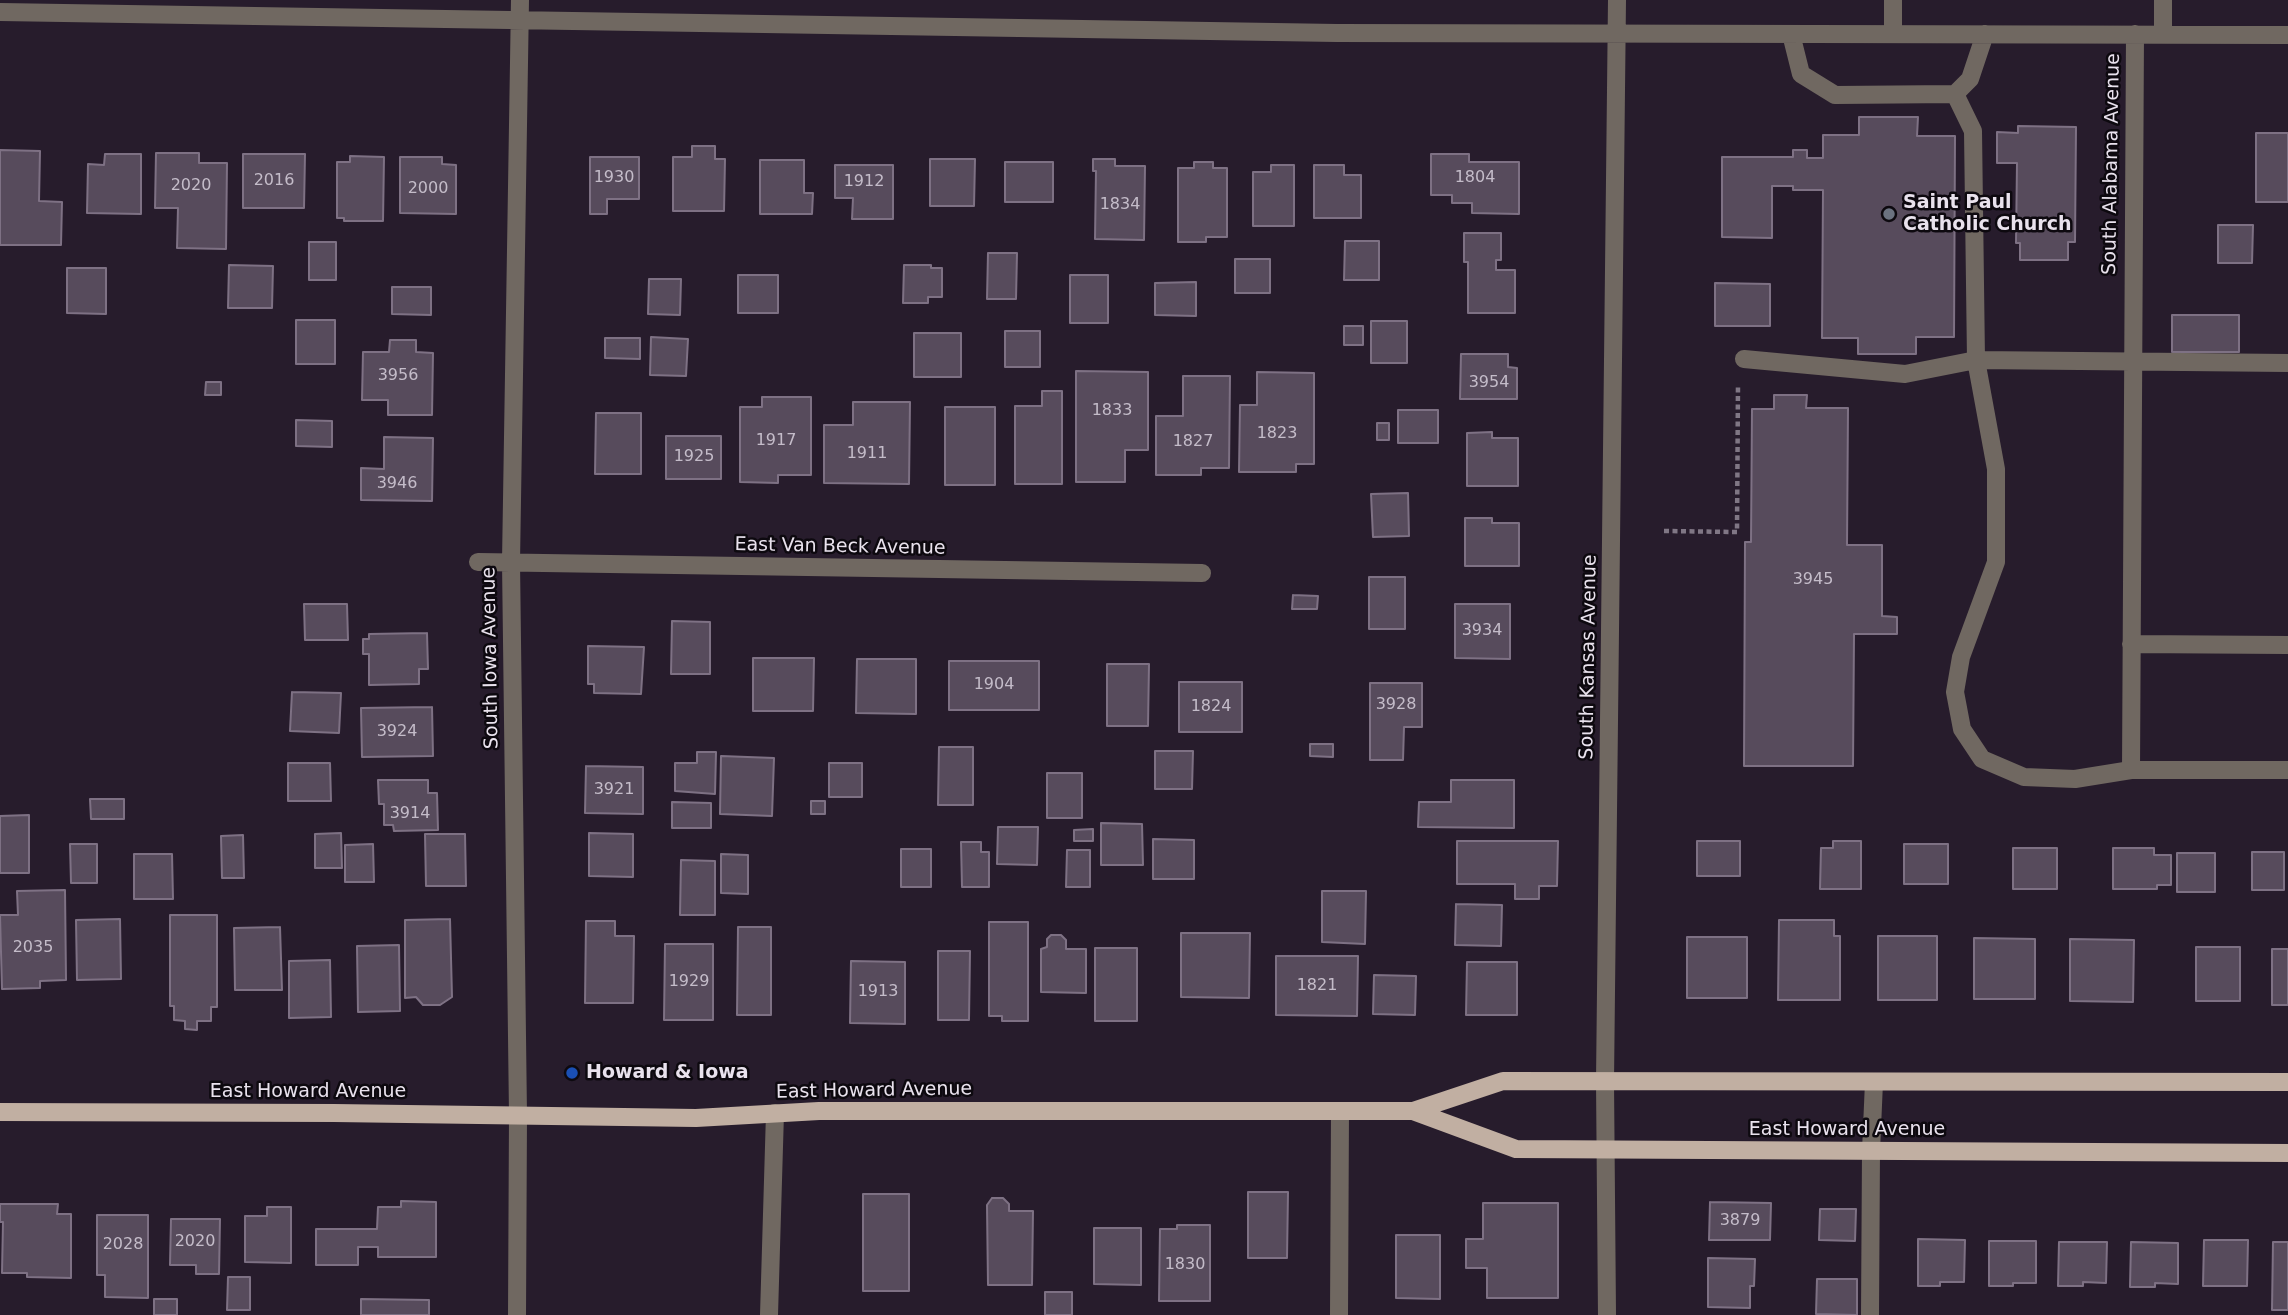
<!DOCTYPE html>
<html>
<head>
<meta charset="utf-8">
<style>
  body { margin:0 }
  canvas { display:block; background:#271c2c }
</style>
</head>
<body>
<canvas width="2288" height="1315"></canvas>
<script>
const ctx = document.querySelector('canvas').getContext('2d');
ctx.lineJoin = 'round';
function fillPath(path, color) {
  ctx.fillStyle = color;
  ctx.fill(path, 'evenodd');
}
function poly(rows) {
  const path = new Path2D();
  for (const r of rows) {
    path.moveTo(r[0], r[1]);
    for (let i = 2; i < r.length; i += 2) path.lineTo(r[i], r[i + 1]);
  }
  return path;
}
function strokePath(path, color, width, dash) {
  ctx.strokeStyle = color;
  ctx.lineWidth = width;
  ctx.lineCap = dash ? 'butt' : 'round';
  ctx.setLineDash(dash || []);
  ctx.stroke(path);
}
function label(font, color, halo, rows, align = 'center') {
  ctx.font = font + ' "DejaVu Sans",sans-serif';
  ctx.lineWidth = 5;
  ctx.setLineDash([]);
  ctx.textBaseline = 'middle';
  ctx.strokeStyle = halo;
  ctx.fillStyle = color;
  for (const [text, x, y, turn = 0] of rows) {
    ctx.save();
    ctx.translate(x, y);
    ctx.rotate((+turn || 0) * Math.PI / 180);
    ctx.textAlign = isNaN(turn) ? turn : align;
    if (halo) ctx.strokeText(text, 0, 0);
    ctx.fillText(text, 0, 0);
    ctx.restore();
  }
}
const building = poly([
  [1859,117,1918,117,1917,136,1955,136,1954,337,1916,337,1916,354,1858,354,1858,338,1822,338,1823,190,1793,190,1793,186,1772,186,1772,238,1722,237,1722,157,1793,157,1793,150,1807,150,1807,158,1823,158,1823,135,1859,135,1859,117],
  [2018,126,2076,127,2075,242,2068,242,2068,260,2020,260,2020,243,2016,243,2017,163,1997,163,1997,132,2018,133,2018,126],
  [2256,133,2288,133,2288,202,2256,202,2256,133],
  [692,146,715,146,715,159,725,159,724,211,673,211,673,157,692,157,692,146],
  [0,150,40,151,39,201,62,202,61,245,0,245,0,150],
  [156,153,199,153,199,163,227,163,226,249,177,248,178,208,155,208,156,153],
  [105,154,141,154,141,214,87,213,88,164,104,165,105,154],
  [243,154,305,154,304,208,243,208,243,154],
  [1431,154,1469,154,1469,162,1519,162,1519,214,1472,213,1472,203,1452,203,1452,195,1431,195,1431,154],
  [350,156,384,157,383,221,344,221,344,218,337,218,337,162,350,162,350,156],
  [400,157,442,157,442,164,456,165,456,214,400,213,400,157],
  [590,157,639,157,639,199,607,199,607,214,590,214,590,157],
  [930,159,975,159,974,206,930,206,930,159],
  [1093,159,1115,159,1115,166,1145,166,1144,240,1095,239,1096,171,1093,171,1093,159],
  [760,160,804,160,804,193,813,193,812,214,760,214,760,160],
  [1005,162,1053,162,1053,202,1005,202,1005,162],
  [1194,162,1213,162,1213,168,1227,168,1227,237,1206,237,1206,242,1178,242,1178,168,1194,168,1194,162],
  [835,165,893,165,893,219,852,219,853,198,835,198,835,165],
  [1271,165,1294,165,1294,226,1253,226,1253,172,1271,172,1271,165],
  [1314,165,1344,165,1344,175,1361,175,1361,218,1314,218,1314,165],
  [2218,225,2253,225,2252,263,2218,263,2218,225],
  [1464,233,1501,233,1501,260,1496,260,1496,270,1515,270,1515,313,1468,313,1468,262,1464,262,1464,233],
  [1345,241,1379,241,1379,280,1344,280,1345,241],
  [309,242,336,242,336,280,309,280,309,242],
  [988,253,1017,253,1016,299,987,299,988,253],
  [1235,259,1270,259,1270,293,1235,293,1235,259],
  [229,265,273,266,272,308,228,308,229,265],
  [904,265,931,265,931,268,942,268,942,297,928,297,928,303,903,303,904,265],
  [67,268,106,268,106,314,67,313,67,268],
  [738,275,778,275,778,313,738,313,738,275],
  [1070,275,1108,275,1108,323,1070,323,1070,275],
  [649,279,681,279,680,315,648,314,649,279],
  [1196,282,1196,316,1155,315,1155,283,1196,282],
  [1715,283,1770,284,1770,326,1715,326,1715,283],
  [392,287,431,287,431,315,392,314,392,287],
  [2172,315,2239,315,2239,352,2172,352,2172,315],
  [296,320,335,320,335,364,296,364,296,320],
  [1371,321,1407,321,1407,363,1371,363,1371,321],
  [1344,326,1363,326,1363,345,1344,345,1344,326],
  [1005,331,1040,331,1040,367,1005,367,1005,331],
  [914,333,961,333,961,377,914,377,914,333],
  [651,337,688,339,686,376,650,375,651,337],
  [605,338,640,338,640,359,605,358,605,338],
  [390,340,416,340,416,352,433,353,432,415,388,415,388,400,362,400,363,352,389,352,390,340],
  [1461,354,1508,354,1508,367,1517,368,1517,399,1460,399,1461,354],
  [1076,371,1148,372,1148,450,1125,450,1125,482,1076,482,1076,371],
  [1257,372,1314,373,1314,464,1296,464,1296,472,1239,472,1240,405,1257,405,1257,372],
  [1183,376,1230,376,1229,468,1201,468,1201,475,1156,475,1156,416,1183,416,1183,376],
  [206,382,221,382,221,395,205,395,206,382],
  [1042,391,1062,391,1062,484,1015,484,1015,406,1042,406,1042,391],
  [1774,395,1807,395,1806,408,1848,408,1847,545,1882,545,1882,616,1897,617,1897,634,1854,634,1853,766,1744,766,1745,542,1751,542,1752,409,1774,409,1774,395],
  [762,397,811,397,811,475,778,475,778,483,740,482,740,407,762,407,762,397],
  [853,402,910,402,909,484,824,483,824,425,853,425,853,402],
  [945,407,995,407,995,485,945,485,945,407],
  [1398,410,1438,410,1438,443,1398,443,1398,410],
  [596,413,641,413,641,474,595,474,596,413],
  [296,420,332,421,332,447,296,446,296,420],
  [1377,423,1389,423,1389,440,1377,440,1377,423],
  [1492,432,1492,438,1518,438,1518,486,1467,486,1467,433,1492,432],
  [666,436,721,436,721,479,666,479,666,436],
  [384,437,433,438,432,501,361,500,361,468,384,469,384,437],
  [1408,493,1409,536,1373,537,1371,494,1408,493],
  [1465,518,1492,518,1492,523,1519,523,1519,566,1465,566,1465,518],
  [1369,577,1405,577,1405,629,1369,629,1369,577],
  [1293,595,1318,596,1317,609,1292,609,1293,595],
  [304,604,347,604,348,640,305,640,304,604],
  [1455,604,1510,604,1510,659,1455,658,1455,604],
  [672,621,710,622,710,674,671,674,672,621],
  [427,633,428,669,419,669,419,684,369,685,369,654,363,654,363,639,369,639,369,634,427,633],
  [588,646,644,647,641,694,594,693,594,684,588,684,588,646],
  [753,658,814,658,813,711,753,711,753,658],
  [857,659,916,659,916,714,856,713,857,659],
  [949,661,1039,661,1039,710,949,710,949,661],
  [1107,664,1149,664,1148,726,1107,726,1107,664],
  [1179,682,1242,682,1242,732,1179,732,1179,682],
  [1370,683,1422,683,1422,727,1404,727,1403,760,1370,760,1370,683],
  [292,692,341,693,339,733,290,731,292,692],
  [432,707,433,756,362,757,361,708,432,707],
  [1310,744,1333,744,1333,757,1310,756,1310,744],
  [939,747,973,747,973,805,938,805,939,747],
  [1155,751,1193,751,1192,789,1155,789,1155,751],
  [697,752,716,752,715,794,675,791,675,763,697,763,697,752],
  [721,756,774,758,772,816,720,814,721,756],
  [288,763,330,763,331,801,288,801,288,763],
  [829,763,862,763,862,797,829,797,829,763],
  [586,766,643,767,643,814,585,813,586,766],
  [1047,773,1082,773,1082,818,1047,818,1047,773],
  [378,780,428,780,428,793,437,793,438,830,394,831,393,825,384,825,384,804,379,804,378,780],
  [1451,780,1514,780,1514,828,1418,827,1419,802,1451,802,1451,780],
  [90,799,124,799,124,819,91,819,90,799],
  [811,801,825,801,825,814,811,814,811,801],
  [672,802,711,803,711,828,672,828,672,802],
  [29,815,29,873,0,873,0,816,29,815],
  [1101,823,1142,824,1143,865,1101,865,1101,823],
  [998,827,1038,827,1037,865,997,864,998,827],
  [1093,829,1093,841,1074,841,1074,830,1093,829],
  [341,833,342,868,315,868,315,834,341,833],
  [589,833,633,834,633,877,589,876,589,833],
  [425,834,465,834,466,886,426,886,425,834],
  [243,835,244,878,222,878,221,836,243,835],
  [1153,839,1194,840,1194,879,1153,879,1153,839],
  [1457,841,1558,841,1557,886,1539,886,1539,899,1515,899,1515,884,1457,884,1457,841],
  [1697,841,1740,841,1740,876,1697,876,1697,841],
  [1833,841,1861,841,1861,889,1820,889,1821,848,1833,848,1833,841],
  [961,842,981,842,981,852,989,852,989,887,962,887,961,842],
  [70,844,97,844,97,883,71,883,70,844],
  [373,844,374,882,345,882,345,845,373,844],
  [1904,844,1948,844,1948,884,1904,884,1904,844],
  [2013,848,2057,848,2057,889,2013,889,2013,848],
  [2113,848,2154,848,2154,855,2171,855,2171,885,2157,885,2157,889,2113,889,2113,848],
  [901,849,931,849,931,887,901,887,901,849],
  [1067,850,1090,850,1090,887,1066,887,1067,850],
  [2252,852,2284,852,2284,890,2252,890,2252,852],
  [2177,853,2215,853,2215,892,2177,892,2177,853],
  [134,854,172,854,173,899,134,899,134,854],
  [721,854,748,855,748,894,721,893,721,854],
  [681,860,715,861,715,915,680,915,681,860],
  [65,890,66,980,40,981,40,988,2,989,0,915,18,915,17,891,65,890],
  [1322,891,1366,891,1365,944,1322,942,1322,891],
  [1456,904,1502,905,1501,946,1455,945,1456,904],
  [170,915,217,915,217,1007,211,1007,211,1021,197,1021,197,1030,185,1029,185,1021,174,1020,174,1006,170,1006,170,915],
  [120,919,121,979,77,980,76,920,120,919],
  [450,919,452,997,440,1005,423,1005,416,997,405,998,405,920,450,919],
  [1779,920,1834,920,1834,936,1840,936,1840,1000,1778,1000,1779,920],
  [586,921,615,921,615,936,634,936,633,1003,585,1003,586,921],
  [989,922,1028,922,1028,1021,1002,1021,1002,1016,989,1016,989,922],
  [280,927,282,990,235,990,234,928,280,927],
  [738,927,771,927,771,1015,737,1015,738,927],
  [1181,933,1250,933,1249,998,1181,997,1181,933],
  [1051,935,1061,935,1066,940,1066,949,1086,949,1086,993,1041,992,1041,949,1047,947,1047,939,1051,935],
  [1878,936,1937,936,1937,1000,1878,1000,1878,936],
  [1687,937,1747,937,1747,998,1687,998,1687,937],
  [1974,938,2035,939,2035,999,1974,999,1974,938],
  [2070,939,2134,940,2133,1002,2070,1001,2070,939],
  [665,944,713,944,713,1020,664,1020,665,944],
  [399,945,400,1011,358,1012,357,946,399,945],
  [2196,947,2240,947,2240,1001,2196,1001,2196,947],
  [1095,948,1137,948,1137,1021,1095,1021,1095,948],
  [2272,949,2288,949,2288,1005,2272,1005,2272,949],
  [938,951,970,951,969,1020,938,1020,938,951],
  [1276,956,1358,956,1357,1016,1276,1015,1276,956],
  [330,960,331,1017,289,1018,289,961,330,960],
  [851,961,905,962,905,1024,850,1023,851,961],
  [1467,962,1517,962,1517,1015,1466,1015,1467,962],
  [1374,975,1416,976,1415,1015,1373,1014,1374,975],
  [1248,1192,1288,1192,1287,1258,1248,1258,1248,1192],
  [863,1194,909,1194,909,1291,863,1291,863,1194],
  [992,1198,1003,1198,1009,1204,1009,1211,1033,1211,1032,1285,988,1285,987,1205,992,1198],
  [401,1201,436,1202,436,1257,378,1257,378,1247,358,1247,358,1265,316,1265,316,1229,377,1229,378,1207,401,1207,401,1201],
  [1710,1202,1771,1203,1770,1240,1709,1240,1710,1202],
  [1483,1203,1558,1203,1558,1298,1487,1298,1487,1268,1466,1268,1466,1239,1483,1239,1483,1203],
  [0,1204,58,1204,57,1214,71,1214,71,1278,27,1277,27,1273,2,1273,3,1222,0,1222,0,1204],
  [267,1207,291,1207,291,1263,245,1262,245,1216,267,1216,267,1207],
  [1820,1209,1856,1209,1855,1241,1819,1240,1820,1209],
  [97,1215,148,1215,148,1298,105,1297,105,1275,97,1275,97,1215],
  [171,1219,220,1219,219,1274,196,1274,196,1265,170,1265,171,1219],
  [1177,1225,1210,1225,1210,1301,1159,1301,1160,1229,1177,1229,1177,1225],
  [1094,1228,1141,1228,1141,1285,1094,1284,1094,1228],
  [1396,1235,1440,1235,1440,1299,1396,1298,1396,1235],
  [1918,1239,1965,1240,1964,1282,1940,1282,1940,1286,1918,1286,1918,1239],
  [2204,1240,2248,1240,2247,1286,2203,1286,2204,1240],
  [1989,1241,2036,1241,2036,1283,2013,1283,2013,1286,1989,1286,1989,1241],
  [2059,1242,2107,1242,2106,1283,2083,1282,2083,1286,2058,1286,2059,1242],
  [2131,1242,2178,1243,2178,1284,2155,1283,2155,1287,2130,1287,2131,1242],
  [2273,1242,2288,1242,2288,1310,2272,1310,2273,1242],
  [1708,1258,1755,1259,1754,1286,1750,1286,1750,1308,1708,1307,1708,1258],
  [228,1277,250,1277,250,1310,227,1310,228,1277],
  [1817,1279,1857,1279,1857,1315,1816,1314,1817,1279],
  [1045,1292,1072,1292,1072,1315,1045,1315,1045,1292],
  [154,1299,177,1299,177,1315,154,1315,154,1299],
  [361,1299,429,1300,429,1315,361,1315,361,1299]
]);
const path = poly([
  [1664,531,1737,532,1738,384]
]);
const minor = poly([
  [1893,0,1893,34],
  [2163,0,2163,34],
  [0,12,1337,33,2288,35],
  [1791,34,1801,74,1835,95,1955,94,1970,79,1985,34],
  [1955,94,1973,131,1976,360,1996,469,1996,562,1961,657,1955,692,1962,729,1982,759,2024,777,2075,779,2131,770,2288,770],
  [1744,359,1905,374,1976,360,2288,363],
  [478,562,1202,573],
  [2131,644,2288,645],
  [2131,770,2135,34],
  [517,1315,518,1115,511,562,520,0],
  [769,1315,775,1113],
  [1339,1315,1340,1111],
  [1607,1315,1605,1081,1617,0],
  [1870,1315,1871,1151,1874,1082]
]);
const major = poly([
  [1413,1111,1516,1149,2288,1153],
  [0,1112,334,1113,696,1118,819,1111,1413,1111,1503,1081,2288,1082]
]);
const markers = [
  [1889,214,7,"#6b7280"],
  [572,1073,7,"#1a4fb4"]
];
const numberNames = [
  ["1930",614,178],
  ["1804",1475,178],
  ["2016",274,181],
  ["1912",864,182],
  ["2020",191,186],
  ["2000",428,189],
  ["1834",1120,205],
  ["3956",398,376],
  ["3954",1489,383],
  ["1833",1112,411],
  ["1823",1277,434],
  ["1917",776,441],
  ["1827",1193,442],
  ["1911",867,454],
  ["1925",694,457],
  ["3946",397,484],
  ["3945",1813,580],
  ["3934",1482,631],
  ["1904",994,685],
  ["3928",1396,705],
  ["1824",1211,707],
  ["3924",397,732],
  ["3921",614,790],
  ["3914",410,814],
  ["2035",33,948],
  ["1929",689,982],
  ["1821",1317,986],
  ["1913",878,992],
  ["3879",1740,1221],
  ["2020",195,1242],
  ["2028",123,1245],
  ["1830",1185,1265]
];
const streetNames = [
  ["South Alabama Avenue",2112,164,-89],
  ["East Van Beck Avenue",840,547,1],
  ["South Kansas Avenue",1589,657,-89],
  ["South Iowa Avenue",491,658,-91],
  ["East Howard Avenue",874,1091,-1],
  ["East Howard Avenue",308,1092],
  ["East Howard Avenue",1847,1130]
];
const poiNames = [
  ["Saint Paul",1903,203],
  ["Catholic Church",1903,225],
  ["Howard & Iowa",586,1073]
];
fillPath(building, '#574b5c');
strokePath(building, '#7e7184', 2);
strokePath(path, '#807785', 4.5, [5, 3.5]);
strokePath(minor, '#706861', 18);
strokePath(major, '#c1afa2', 18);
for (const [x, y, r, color] of markers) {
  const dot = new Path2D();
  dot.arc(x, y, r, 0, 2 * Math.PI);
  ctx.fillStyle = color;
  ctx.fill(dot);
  strokePath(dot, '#0d090f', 2.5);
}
label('16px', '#c4bcc9', null, numberNames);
label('19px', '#e9e2ed', '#0d090f', streetNames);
label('bold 19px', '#e9e2ed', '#0d090f', poiNames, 'left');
</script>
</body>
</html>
